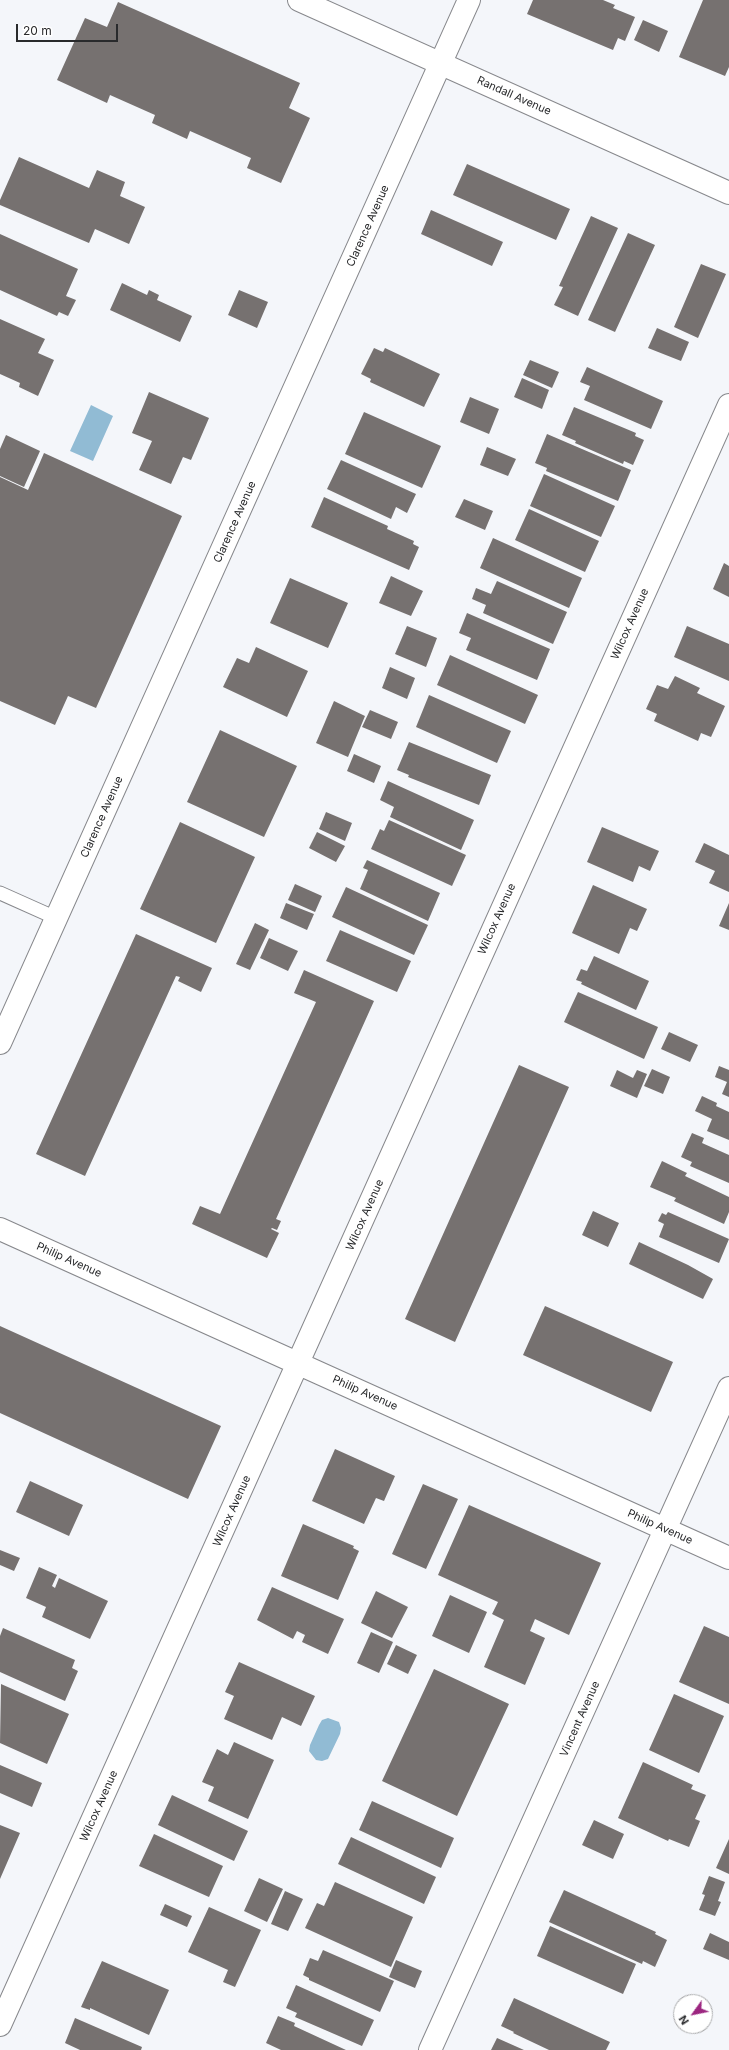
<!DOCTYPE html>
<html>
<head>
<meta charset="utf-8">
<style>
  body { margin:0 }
  #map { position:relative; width:729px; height:2050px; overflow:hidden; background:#f4f6fa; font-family:Inter,sans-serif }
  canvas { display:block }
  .north { position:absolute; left:673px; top:1994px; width:40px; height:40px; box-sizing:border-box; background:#fff; border:1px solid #a9aaab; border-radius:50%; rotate:237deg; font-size:11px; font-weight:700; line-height:16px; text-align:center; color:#292a2c }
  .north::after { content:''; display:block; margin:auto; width:14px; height:18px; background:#9c2680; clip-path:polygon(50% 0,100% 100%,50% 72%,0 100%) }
  .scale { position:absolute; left:16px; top:24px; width:102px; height:18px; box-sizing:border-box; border:2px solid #292a2c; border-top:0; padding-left:5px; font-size:12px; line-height:14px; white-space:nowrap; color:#292a2c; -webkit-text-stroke:3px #fff; paint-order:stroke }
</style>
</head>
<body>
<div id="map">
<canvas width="729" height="2050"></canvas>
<div class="north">N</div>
<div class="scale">20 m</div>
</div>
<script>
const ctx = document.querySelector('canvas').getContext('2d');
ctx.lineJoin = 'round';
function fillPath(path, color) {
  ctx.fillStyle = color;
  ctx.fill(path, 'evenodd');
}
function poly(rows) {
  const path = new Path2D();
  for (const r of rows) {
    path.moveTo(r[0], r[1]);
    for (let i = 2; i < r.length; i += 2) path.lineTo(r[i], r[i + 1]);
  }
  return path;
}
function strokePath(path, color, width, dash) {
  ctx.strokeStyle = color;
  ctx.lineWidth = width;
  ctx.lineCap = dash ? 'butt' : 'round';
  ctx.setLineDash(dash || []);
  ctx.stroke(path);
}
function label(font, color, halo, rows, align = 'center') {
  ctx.font = font + ' Inter,sans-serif';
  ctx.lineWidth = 4;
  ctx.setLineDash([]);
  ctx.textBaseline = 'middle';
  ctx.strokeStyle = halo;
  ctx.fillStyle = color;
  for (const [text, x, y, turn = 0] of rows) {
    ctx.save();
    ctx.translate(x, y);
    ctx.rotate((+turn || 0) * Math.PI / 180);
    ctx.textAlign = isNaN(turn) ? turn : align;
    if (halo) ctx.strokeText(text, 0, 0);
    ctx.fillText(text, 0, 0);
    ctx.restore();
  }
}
const water = poly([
  [91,405,113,416,93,461,70,451],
  [328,1718,339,1722,341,1728,340,1734,328,1759,322,1761,316,1760,309,1751,310,1745,319,1725,322,1720]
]);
const building = poly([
  [533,0,603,0,615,5,613,8,635,17,625,41,618,38,613,50,527,14],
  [703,0,729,0,729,67,725,76,679,57],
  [118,2,300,83,289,108,310,118,281,183,247,168,251,158,190,131,187,139,152,123,155,115,110,95,107,103,57,80,85,18,107,27],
  [643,20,668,31,659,52,634,40],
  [19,157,89,188,97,170,125,182,120,196,145,207,129,244,95,229,89,243,0,205,0,200],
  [467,164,570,209,556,240,453,195],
  [431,210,503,242,492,266,421,234],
  [591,216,618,228,578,316,554,305,563,287,559,286],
  [628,233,655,245,615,332,588,320],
  [0,234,78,269,66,296,76,300,68,316,59,312,57,316,0,290],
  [701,264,726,274,698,338,674,327],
  [122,283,147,295,149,290,159,295,157,300,192,316,180,342,110,310],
  [239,290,268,302,257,328,228,315],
  [0,319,45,339,38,353,54,360,38,396,19,387,20,383,0,374],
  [657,328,689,342,681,361,648,348],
  [374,348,383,352,385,348,440,374,424,407,370,382,371,379,361,374],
  [530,360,559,372,552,388,523,375],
  [587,367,663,401,651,429,584,400,590,386,580,382],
  [522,378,549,390,542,409,514,397],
  [149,392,209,418,191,460,183,457,171,484,139,470,152,441,132,433],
  [470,397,499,409,489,434,460,422],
  [574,407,636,433,635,436,644,440,633,465,624,461,623,464,575,443,576,441,562,435],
  [364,412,441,446,422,488,345,454],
  [547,434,631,470,618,501,546,471,547,468,535,463],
  [6,435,40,451,24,487,0,476,0,449],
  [487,447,516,459,508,476,480,465],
  [44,453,182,516,96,708,68,696,55,725,0,701,0,477,28,490],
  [341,460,416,494,407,513,396,507,391,519,327,489],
  [544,474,615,506,601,537,530,506],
  [324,497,388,526,387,529,414,541,413,544,419,547,409,570,311,527],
  [464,499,493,511,485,530,455,517],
  [529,509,599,541,585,572,515,540],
  [493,538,582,578,569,608,480,568],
  [724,563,729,566,729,597,713,589],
  [391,576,423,591,411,616,379,603],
  [290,578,348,603,328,648,270,623],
  [497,581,567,612,553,644,483,613,486,605,472,599,476,588,491,594],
  [467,613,550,649,537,680,466,650,471,638,459,633],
  [407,626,437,638,426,667,395,654],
  [687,626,729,644,729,681,674,657],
  [256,647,308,671,287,717,223,687,237,658,249,663],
  [450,655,538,695,525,724,437,685],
  [390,667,415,678,407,699,382,688],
  [675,676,700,688,697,693,725,706,711,737,701,733,698,741,654,721,657,714,646,709,657,685,668,689],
  [429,695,511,731,497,763,416,727],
  [334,701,365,716,348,757,316,743],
  [370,710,398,722,391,739,362,727],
  [220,730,297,766,264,837,187,802],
  [409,742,491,775,479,805,408,777,409,775,397,770],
  [354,754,381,766,374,783,347,771],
  [388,781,474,820,461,850,390,817,394,807,380,800],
  [326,812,352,823,345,841,319,829],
  [389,820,466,855,452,886,371,849,380,829,384,831],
  [180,822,255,857,216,943,140,909],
  [602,827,659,851,650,871,639,866,633,882,587,862],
  [317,832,345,846,336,862,309,848],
  [704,843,729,855,729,892,709,883,715,871,695,862],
  [367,860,440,893,428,921,360,889,368,870,363,868],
  [295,884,322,896,315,912,288,900],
  [593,885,647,909,637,931,630,928,619,954,572,933],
  [346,887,428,925,414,955,332,917],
  [286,903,314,914,307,930,280,918],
  [729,903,729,930,719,926],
  [255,923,269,930,250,970,236,964],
  [340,930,411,961,397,992,326,961],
  [136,934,212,968,201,992,178,981,180,977,176,976,85,1176,36,1154],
  [269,938,298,951,288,971,260,958],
  [594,956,649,981,636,1010,581,984,582,982,576,980,581,969,587,971],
  [304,970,374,1001,276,1219,281,1221,277,1230,272,1228,271,1229,279,1233,267,1258,192,1224,200,1206,220,1214,316,1002,294,993],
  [578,992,658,1027,644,1059,564,1022],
  [669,1032,698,1045,690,1062,661,1049],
  [519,1065,569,1087,455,1342,405,1319],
  [719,1066,729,1070,729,1097,722,1094,727,1082,715,1077],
  [652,1069,670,1077,663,1094,644,1086],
  [617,1070,633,1078,637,1070,647,1074,637,1098,610,1086],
  [702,1096,717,1103,716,1106,729,1112,729,1140,707,1131,712,1119,695,1111],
  [692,1133,704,1138,702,1143,729,1155,729,1183,690,1166,692,1162,681,1157],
  [662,1161,687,1173,685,1176,729,1197,729,1212,724,1224,674,1201,676,1198,650,1187],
  [593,1211,619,1223,608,1247,582,1235],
  [668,1212,729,1239,719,1263,659,1237,664,1224,658,1221,662,1213,666,1215],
  [639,1242,688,1265,713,1279,703,1299,629,1264],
  [545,1306,673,1362,651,1412,523,1355],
  [0,1326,221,1426,188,1499,0,1413],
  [335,1449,395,1476,384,1501,376,1498,364,1524,312,1501],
  [30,1481,83,1505,69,1536,16,1512],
  [423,1484,458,1499,426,1569,392,1554],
  [469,1505,601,1563,569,1635,535,1619,530,1631,545,1638,525,1685,484,1667,504,1620,492,1614,498,1602,438,1575],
  [303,1524,354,1546,353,1548,359,1551,338,1600,281,1576],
  [0,1550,20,1558,14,1571,0,1565],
  [39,1567,57,1575,52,1586,55,1588,59,1578,108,1601,90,1639,42,1617,46,1607,26,1598],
  [272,1587,344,1619,328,1654,302,1642,305,1635,297,1631,293,1639,257,1620],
  [376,1591,408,1607,392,1638,361,1623],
  [450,1595,487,1612,469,1653,432,1636],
  [704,1626,729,1637,729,1704,679,1682],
  [3,1628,75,1660,72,1668,78,1671,65,1701,0,1672,0,1636],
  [371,1632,393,1642,379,1673,357,1663],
  [396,1645,417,1655,408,1674,387,1664],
  [239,1662,315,1696,301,1726,282,1717,272,1740,224,1719,234,1696,225,1692],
  [434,1669,509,1704,457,1816,382,1781],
  [1,1684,69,1714,47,1764,0,1743],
  [674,1694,724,1716,699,1773,649,1750],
  [234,1742,274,1760,248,1819,208,1801,214,1787,202,1782,217,1749,228,1755],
  [643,1762,693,1785,691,1789,706,1795,695,1819,700,1821,689,1847,669,1839,668,1841,618,1818],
  [0,1765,42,1783,32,1807,0,1793],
  [172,1795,248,1831,234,1861,158,1825],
  [372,1801,454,1838,441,1868,359,1830],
  [594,1820,624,1834,613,1859,582,1845],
  [0,1825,20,1833,0,1879],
  [154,1834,223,1866,209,1897,139,1866],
  [351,1837,436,1877,424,1904,338,1864],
  [729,1839,729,1874,716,1868],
  [709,1876,725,1882,718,1901,721,1902,715,1916,699,1910,705,1895,702,1894],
  [259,1878,283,1889,267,1922,244,1911],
  [335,1882,413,1917,391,1967,305,1928,317,1903,324,1906],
  [564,1890,656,1932,655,1934,667,1940,655,1967,643,1961,642,1964,549,1922],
  [285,1891,303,1899,288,1931,271,1924],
  [165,1904,192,1916,187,1927,160,1915],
  [209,1907,261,1930,235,1987,223,1982,228,1970,188,1952],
  [550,1926,636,1964,623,1994,537,1956],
  [710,1933,729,1942,729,1960,703,1949],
  [323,1950,394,1981,380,2012,309,1980,309,1978,303,1975,310,1958,318,1961],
  [396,1960,422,1971,415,1988,389,1977],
  [102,1961,169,1990,149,2035,90,2008,90,2010,81,2007],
  [296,1985,374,2020,362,2046,295,2017,297,2013,286,2008],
  [514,1998,610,2042,606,2050,549,2050,513,2033,514,2032,501,2026],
  [278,2016,295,2023,294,2026,346,2050,281,2050,266,2043],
  [75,2018,142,2047,141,2050,80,2050,65,2043],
  [497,2038,524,2050,491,2050]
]);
const service = poly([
  [0,893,56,918]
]);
const minor = poly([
  [299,0,729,193],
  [0,1043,469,0],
  [0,1229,729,1558],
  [0,2025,729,405],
  [430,2050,729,1388]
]);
const streetNames = [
  ["Randall Avenue",514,96,24],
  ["Clarence Avenue",368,226,-66],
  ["Clarence Avenue",235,522,-66],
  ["Wilcox Avenue",630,624,-66],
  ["Clarence Avenue",102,817,-66],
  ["Wilcox Avenue",497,919,-66],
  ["Wilcox Avenue",365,1215,-66],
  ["Philip Avenue",69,1260,24],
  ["Philip Avenue",365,1393,24],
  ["Wilcox Avenue",232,1511,-66],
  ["Philip Avenue",660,1527,24],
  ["Vincent Avenue",580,1719,-66],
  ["Wilcox Avenue",99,1806,-66]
];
fillPath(water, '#91bbd4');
fillPath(building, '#767170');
strokePath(service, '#87888c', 15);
strokePath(minor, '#87888c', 24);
strokePath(service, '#fff', 13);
strokePath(minor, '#fff', 22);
label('11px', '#292a2c', '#fff', streetNames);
</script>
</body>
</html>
